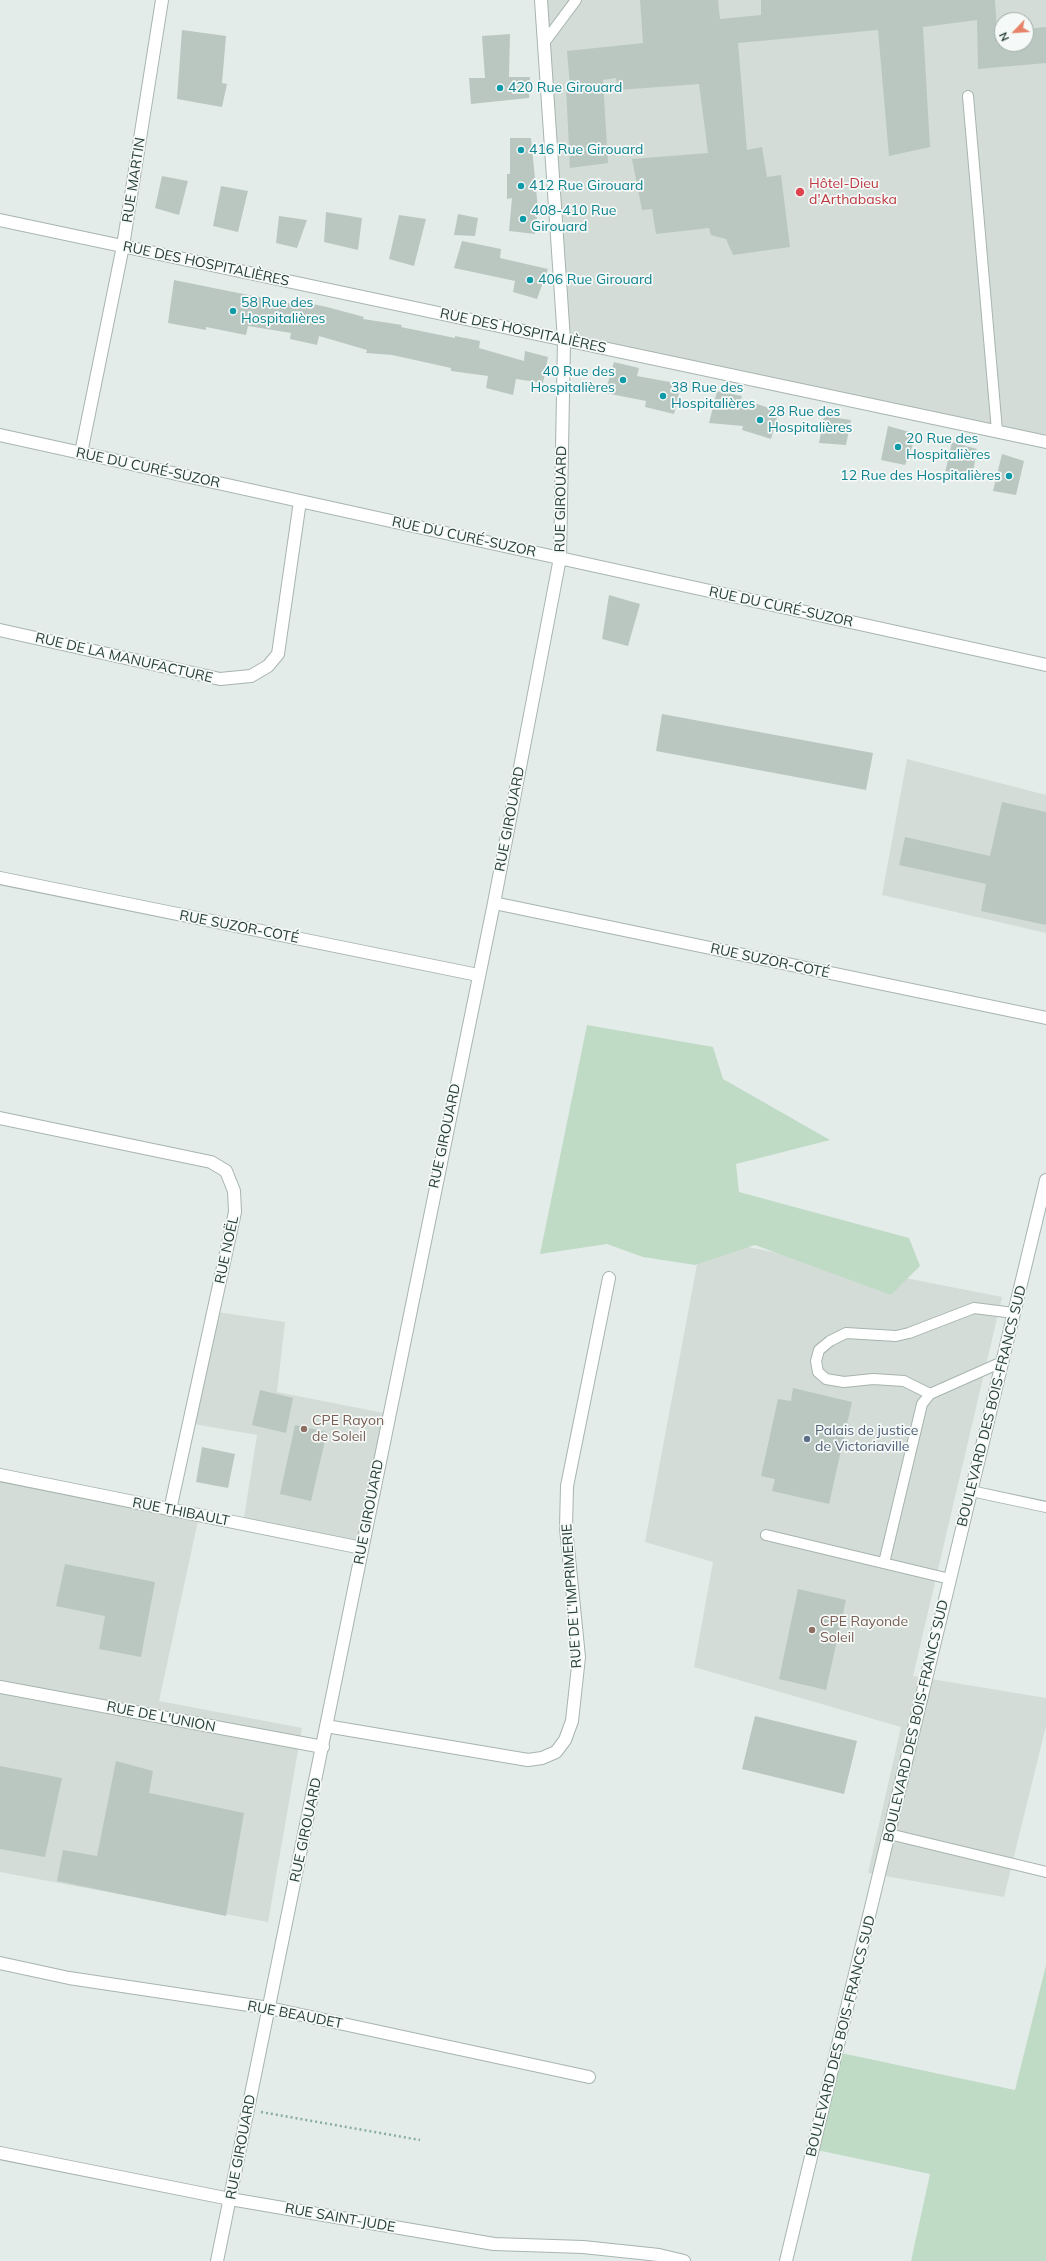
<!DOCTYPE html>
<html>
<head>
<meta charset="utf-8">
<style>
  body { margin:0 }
  #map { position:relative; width:1046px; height:2261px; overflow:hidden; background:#e4ece9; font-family:Mulish,sans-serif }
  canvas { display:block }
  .north { position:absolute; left:994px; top:12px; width:40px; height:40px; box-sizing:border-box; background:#f5f9f7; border:1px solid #a2aea9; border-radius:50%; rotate:245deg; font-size:11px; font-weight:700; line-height:16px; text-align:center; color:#253d35 }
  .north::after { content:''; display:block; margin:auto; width:14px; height:18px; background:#e68369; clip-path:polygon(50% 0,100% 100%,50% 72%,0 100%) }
</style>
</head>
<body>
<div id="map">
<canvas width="1046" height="2261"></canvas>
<div class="north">N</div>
</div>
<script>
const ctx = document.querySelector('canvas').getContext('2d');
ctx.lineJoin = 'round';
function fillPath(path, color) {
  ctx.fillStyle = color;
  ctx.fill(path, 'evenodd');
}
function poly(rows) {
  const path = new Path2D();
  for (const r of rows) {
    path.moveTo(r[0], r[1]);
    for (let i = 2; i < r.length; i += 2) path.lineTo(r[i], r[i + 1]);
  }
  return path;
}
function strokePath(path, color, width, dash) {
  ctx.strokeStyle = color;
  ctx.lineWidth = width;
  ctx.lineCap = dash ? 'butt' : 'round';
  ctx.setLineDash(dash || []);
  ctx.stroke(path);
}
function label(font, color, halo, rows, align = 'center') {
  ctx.font = font + ' Mulish,sans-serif';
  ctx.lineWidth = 3.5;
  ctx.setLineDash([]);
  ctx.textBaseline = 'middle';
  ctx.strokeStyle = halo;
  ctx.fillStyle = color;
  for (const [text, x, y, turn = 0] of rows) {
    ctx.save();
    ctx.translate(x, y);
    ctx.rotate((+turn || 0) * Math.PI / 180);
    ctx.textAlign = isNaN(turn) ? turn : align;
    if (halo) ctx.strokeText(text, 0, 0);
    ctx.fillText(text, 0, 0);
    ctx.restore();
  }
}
const built = poly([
  [541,0,1046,0,1046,442,564,340],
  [1002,20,1026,20,1026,44,1002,44],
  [907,759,1046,795,1046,933,882,895],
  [702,1238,1002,1297,913,1676,1046,1698,1046,1726,1004,1897,868,1873,901,1727,694,1667,713,1562,645,1542],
  [210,1311,285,1322,277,1392,389,1414,362,1548,243,1524,257,1435,188,1423],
  [0,1475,199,1516,159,1701,302,1728,268,1922,0,1872]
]);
const green = poly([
  [587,1025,713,1047,723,1079,830,1140,736,1164,739,1192,909,1238,920,1266,891,1295,755,1245,695,1265,643,1257,607,1244,540,1254],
  [1046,1965,1046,2261,911,2261,930,2174,817,2150,841,2053,1015,2090]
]);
const building = poly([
  [640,0,718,0,720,19,761,15,761,0,995,0,997,31,1002,31,1002,44,1026,44,1026,29,1046,27,1046,63,978,69,977,20,923,27,930,147,889,156,878,30,738,43,747,150,762,147,767,177,781,175,790,247,733,255,726,239,711,235,709,228,656,234,652,209,642,210,632,159,708,153,699,84,618,90,616,78,603,80,608,163,570,168,566,87,570,86,567,51,643,43],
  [182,30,226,36,222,83,227,84,222,107,177,99],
  [510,34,509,77,530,77,529,98,471,104,469,78,485,78,482,36],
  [510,138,531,138,538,209,535,234,509,231,512,198,507,199,507,174,510,174],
  [162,176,188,181,179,215,155,208],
  [221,186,248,191,238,232,213,226],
  [326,212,362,218,358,250,324,242],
  [458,214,478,218,475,236,454,235],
  [399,215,426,219,414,266,389,259],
  [279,216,307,220,297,248,276,243],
  [462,241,501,249,500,258,548,269,537,299,513,292,515,281,454,268],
  [174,280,298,305,299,301,327,307,364,317,363,319,402,325,401,327,455,338,455,336,480,341,479,348,524,361,525,351,548,357,543,383,516,379,513,395,486,388,488,376,451,371,451,368,392,355,366,353,367,350,319,336,317,345,290,339,291,333,248,326,246,335,206,327,206,330,168,323],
  [614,362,639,368,637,376,681,384,674,414,645,407,646,401,605,393],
  [717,391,742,396,741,399,779,411,771,439,742,430,743,426,709,423],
  [824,416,851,420,846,445,819,443],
  [888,426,917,434,905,465,881,460],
  [952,442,977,449,972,478,945,473],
  [1002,454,1024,461,1016,495,993,491],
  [609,595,640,604,628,646,602,639],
  [662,714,873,753,866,790,656,751],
  [1002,802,1046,812,1046,925,981,911,986,884,899,865,905,837,990,856],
  [793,1388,852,1402,829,1504,772,1491,775,1479,761,1476,778,1399,791,1401],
  [260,1390,293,1398,286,1433,252,1425],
  [295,1425,327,1432,311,1501,280,1494],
  [202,1447,235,1454,228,1488,196,1482],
  [65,1564,155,1582,141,1657,99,1649,105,1616,56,1606],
  [798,1589,846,1600,826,1690,779,1679],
  [755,1716,857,1741,844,1794,742,1769],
  [116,1761,153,1771,149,1793,244,1813,226,1916,57,1881,63,1850,97,1856],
  [0,1766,62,1778,45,1857,0,1849]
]);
const path = poly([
  [261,2112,420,2140]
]);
const service = poly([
  [544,43,576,0],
  [968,96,997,431],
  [930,1394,904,1381,873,1379,844,1382,826,1379,818,1372,816,1361,819,1350,830,1341,846,1333,896,1336,909,1333,974,1308,1014,1313],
  [971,1491,1046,1507],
  [766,1535,950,1579],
  [884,1563,922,1404,930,1394,1002,1362],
  [889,1834,1046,1872]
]);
const minor = poly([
  [0,220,1046,442],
  [0,435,1046,665],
  [81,453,123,246,162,0],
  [0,630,220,679,251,676,268,666,278,654,300,501],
  [0,878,478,975],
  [494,903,1046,1018],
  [0,1118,211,1162,226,1171,234,1191,235,1212,170,1510],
  [0,1475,362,1548],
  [0,1687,323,1747],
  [326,1726,528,1760,542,1758,556,1752,565,1740,572,1721,579,1657,566,1528,567,1486,609,1278],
  [0,1963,69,1978,269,2008,589,2077],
  [0,2153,230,2199,494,2244,583,2247,659,2255,684,2261],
  [217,2261,494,903,560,558,564,340,541,0]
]);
const tertiary = poly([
  [786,2261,1046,1180]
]);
const markers = [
  [500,88,4,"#0f9aa8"],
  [521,150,4,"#0f9aa8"],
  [521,186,4,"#0f9aa8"],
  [800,192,5,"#e0444e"],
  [523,219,4,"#0f9aa8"],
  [530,280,4,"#0f9aa8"],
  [233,311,4,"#0f9aa8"],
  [623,380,4,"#0f9aa8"],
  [663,396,4,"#0f9aa8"],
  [760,420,4,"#0f9aa8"],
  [898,447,4,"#0f9aa8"],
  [1009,476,4,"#0f9aa8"],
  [304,1429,4,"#8d6e63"],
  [807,1439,4,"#5c6f8a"],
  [812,1630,4,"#8d6e63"]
];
const cultureNames = [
  ["420 Rue Girouard",508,88],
  ["416 Rue Girouard",529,150],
  ["412 Rue Girouard",529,186],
  ["408-410 Rue",531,211],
  ["Girouard",531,227],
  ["406 Rue Girouard",538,280],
  ["58 Rue des",241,303],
  ["Hospitalières",241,319],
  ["40 Rue des",615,372,"right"],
  ["Hospitalières",615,388,"right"],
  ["38 Rue des",671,388],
  ["Hospitalières",671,404],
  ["28 Rue des",768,412],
  ["Hospitalières",768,428],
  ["20 Rue des",906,439],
  ["Hospitalières",906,455],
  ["12 Rue des Hospitalières",1001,476,"right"]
];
const streetNames = [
  ["RUE MARTIN",134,180,-81],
  ["RUE DES HOSPITALIÈRES",206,264,12],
  ["RUE DES HOSPITALIÈRES",523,331,12],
  ["RUE DU CURÉ-SUZOR",148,468,12],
  ["RUE GIROUARD",561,499,-89],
  ["RUE DU CURÉ-SUZOR",464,537,12],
  ["RUE DU CURÉ-SUZOR",781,607,12],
  ["RUE DE LA MANUFACTURE",124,658,13],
  ["RUE GIROUARD",510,819,-79],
  ["RUE SUZOR-COTÉ",239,927,11],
  ["RUE SUZOR-COTÉ",770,961,12],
  ["RUE GIROUARD",445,1136,-78],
  ["RUE NOËL",227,1250,-78],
  ["BOULEVARD DES BOIS-FRANCS SUD",992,1406,-76],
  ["RUE THIBAULT",181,1512,11],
  ["RUE GIROUARD",369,1512,-79],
  ["RUE DE L'IMPRIMERIE",572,1596,-94],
  ["RUE DE L'UNION",161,1717,11],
  ["BOULEVARD DES BOIS-FRANCS SUD",916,1721,-77],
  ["RUE GIROUARD",306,1830,-78],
  ["RUE BEAUDET",295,2015,11],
  ["BOULEVARD DES BOIS-FRANCS SUD",841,2036,-76],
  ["RUE GIROUARD",241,2147,-79],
  ["RUE SAINT-JUDE",340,2218,10]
];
const healthNames = [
  ["Hôtel-Dieu",809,184],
  ["d'Arthabaska",809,200]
];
const educationNames = [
  ["CPE Rayon",312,1421],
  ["de Soleil",312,1437],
  ["CPE Rayonde",820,1622],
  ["Soleil",820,1638]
];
const serviceNames = [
  ["Palais de justice",815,1431],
  ["de Victoriaville",815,1447]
];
fillPath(built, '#d3dcd7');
fillPath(green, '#bfdbc6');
fillPath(building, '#bac7c1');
strokePath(service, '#a7b4af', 12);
strokePath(minor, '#a7b4af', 14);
strokePath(tertiary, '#a7b4af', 14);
strokePath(path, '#88ada0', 2.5, [2, 3]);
strokePath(service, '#fff', 10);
strokePath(minor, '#fff', 12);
strokePath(tertiary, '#fff', 12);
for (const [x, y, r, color] of markers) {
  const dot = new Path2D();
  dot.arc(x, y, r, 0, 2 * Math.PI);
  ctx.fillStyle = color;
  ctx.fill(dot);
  strokePath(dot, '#f5f9f7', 1.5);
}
label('14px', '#0d838f', '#f5f9f7', cultureNames, 'left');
label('14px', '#253d35', '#f5f9f7', streetNames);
label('14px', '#be3a42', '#f5f9f7', healthNames, 'left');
label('14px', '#785e54', '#f5f9f7', educationNames, 'left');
label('14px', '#4e5e75', '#f5f9f7', serviceNames, 'left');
</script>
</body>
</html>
